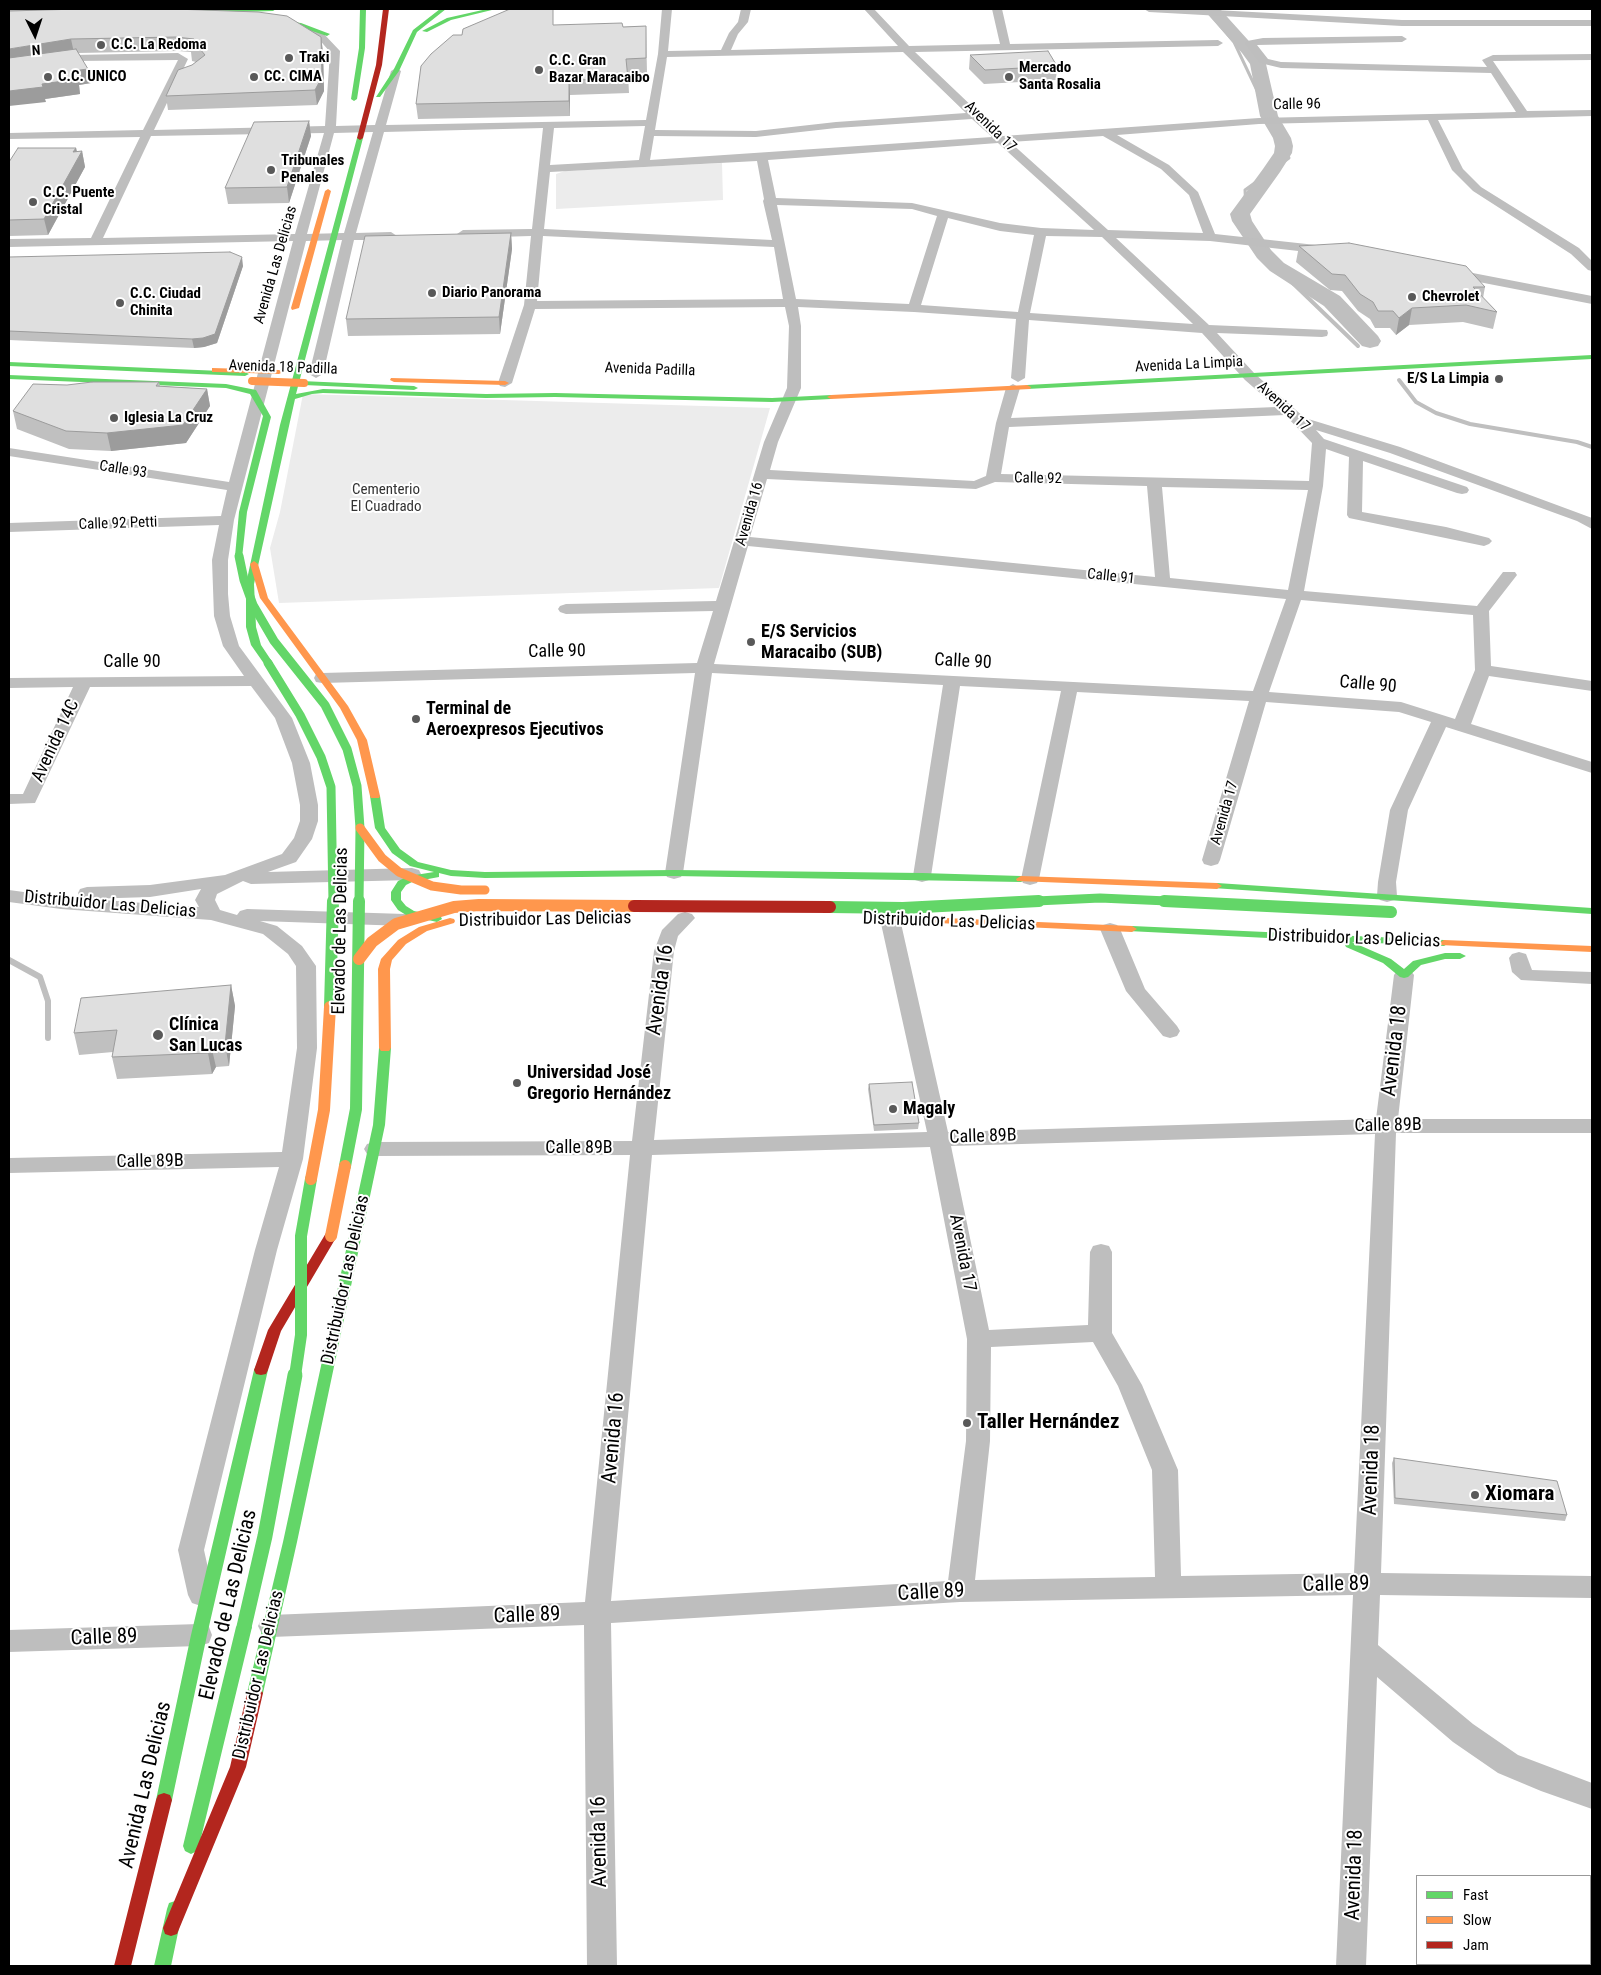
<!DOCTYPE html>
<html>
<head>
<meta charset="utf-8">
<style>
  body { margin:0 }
  #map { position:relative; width:1601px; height:1975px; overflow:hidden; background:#fff; font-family:"Roboto Condensed",sans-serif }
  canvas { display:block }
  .frame { position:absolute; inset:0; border:10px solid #000; pointer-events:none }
  .legend { position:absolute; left:1416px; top:1875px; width:175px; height:90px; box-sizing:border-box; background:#fff; border:1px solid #999; margin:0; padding:6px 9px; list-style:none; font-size:15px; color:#000 }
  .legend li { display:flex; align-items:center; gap:10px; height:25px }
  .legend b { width:25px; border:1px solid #999 }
  .north { position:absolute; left:10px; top:10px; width:50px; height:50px; -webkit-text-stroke:4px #fff; paint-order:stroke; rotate:176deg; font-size:14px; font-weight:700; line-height:20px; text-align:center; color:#000 }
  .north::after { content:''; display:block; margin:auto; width:18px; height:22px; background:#000; clip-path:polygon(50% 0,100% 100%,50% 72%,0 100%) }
</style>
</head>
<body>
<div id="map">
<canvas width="1601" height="1975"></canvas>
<div class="frame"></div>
<ul class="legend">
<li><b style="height:6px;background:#63d668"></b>Fast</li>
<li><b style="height:6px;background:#ff974d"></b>Slow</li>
<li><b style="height:6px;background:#b3261e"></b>Jam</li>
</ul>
<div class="north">N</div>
</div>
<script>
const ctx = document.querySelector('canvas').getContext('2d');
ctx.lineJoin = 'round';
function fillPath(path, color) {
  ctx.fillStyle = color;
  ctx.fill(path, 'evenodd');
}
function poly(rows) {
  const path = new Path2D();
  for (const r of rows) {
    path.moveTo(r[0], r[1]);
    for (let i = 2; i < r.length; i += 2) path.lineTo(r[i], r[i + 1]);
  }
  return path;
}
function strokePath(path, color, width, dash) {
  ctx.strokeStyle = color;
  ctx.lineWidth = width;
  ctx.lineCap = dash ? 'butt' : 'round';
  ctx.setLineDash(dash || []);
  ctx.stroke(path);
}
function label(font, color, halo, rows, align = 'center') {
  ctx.font = font + ' "Roboto Condensed",sans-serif';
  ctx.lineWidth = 4;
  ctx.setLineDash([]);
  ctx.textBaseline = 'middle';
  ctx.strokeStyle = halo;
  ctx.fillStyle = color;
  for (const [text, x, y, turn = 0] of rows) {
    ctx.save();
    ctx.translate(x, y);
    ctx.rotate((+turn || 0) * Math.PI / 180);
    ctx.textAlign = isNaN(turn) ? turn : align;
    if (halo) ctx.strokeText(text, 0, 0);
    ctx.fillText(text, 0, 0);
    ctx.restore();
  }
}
const green = poly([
  [722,163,723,200,556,209,556,174,565,171],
  [303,394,770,408,719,588,279,603,270,548,280,512]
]);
const streamFar2 = poly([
  [1206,9,1234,42,1289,158,1245,190,1247,234]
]);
const streamFar1 = poly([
  [1246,232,1248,240,1358,346],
  [1399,380,1416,402,1436,413,1470,424,1577,442,1592,447]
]);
const stream = poly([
  [9,960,40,977,48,1001,48,1038]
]);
const river = poly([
  [1203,9,1220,9,1257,50,1266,64,1278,116,1291,138,1293,146,1292,153,1280,172,1250,214,1252,221,1271,250,1284,263,1340,296,1378,336,1381,341,1378,346,1370,348,1362,346,1324,306,1270,271,1257,258,1232,221,1230,214,1263,169,1274,153,1275,146,1273,138,1260,116,1250,64,1242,53,1203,9]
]);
const street = poly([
  [9,9,53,9,48,12,9,13,9,9],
  [662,9,672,9,668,51,721,50,729,33,738,22,741,9,751,9,748,22,738,34,731,50,898,46,864,9,874,9,909,46,1000,44,992,9,1002,9,1010,44,1218,40,1223,43,1218,46,915,52,978,112,982,113,982,116,1003,136,1259,118,1516,112,1491,73,1281,68,1260,63,1245,43,1247,41,1263,38,1402,36,1407,39,1402,42,1257,45,1268,59,1281,62,1487,67,1482,60,1493,55,1592,54,1592,60,1493,61,1527,111,1592,110,1592,116,1438,120,1463,169,1481,187,1579,248,1592,261,1592,271,1588,270,1571,254,1473,191,1452,170,1428,120,1259,124,1117,135,1169,165,1198,192,1215,234,1325,246,1331,250,1325,254,1210,241,1116,238,1209,325,1327,330,1328,333,1327,336,1322,337,1217,333,1255,374,1305,418,1400,447,1592,518,1592,529,1577,521,1390,453,1316,430,1324,439,1467,487,1469,490,1467,493,1462,494,1457,493,1363,461,1362,512,1446,527,1489,538,1492,541,1489,544,1484,546,1349,518,1347,515,1349,457,1326,449,1323,486,1304,591,1477,606,1503,572,1515,572,1517,575,1489,611,1491,666,1592,681,1592,691,1489,676,1471,724,1592,762,1592,773,1446,727,1408,810,1396,882,1397,896,1394,900,1387,902,1380,900,1377,896,1378,882,1390,810,1431,722,1399,712,1266,702,1220,860,1218,864,1211,866,1204,864,1202,860,1249,701,1077,692,1039,879,1037,883,1030,885,1023,883,1021,879,1061,691,960,686,931,876,929,880,922,882,915,880,913,876,943,685,712,673,683,873,681,877,674,879,667,877,665,873,695,673,322,683,316,682,314,678,316,674,322,673,697,663,713,611,566,614,560,612,558,609,560,606,566,604,716,601,764,442,787,388,789,326,785,307,535,309,512,383,505,387,500,386,498,383,524,305,531,236,463,238,457,234,463,230,532,229,543,128,384,132,356,233,391,232,397,236,391,240,354,240,323,374,316,378,309,374,342,240,306,241,234,520,228,560,228,594,230,616,239,646,292,718,310,763,318,805,318,821,312,839,296,862,268,872,412,868,419,870,421,874,419,878,412,880,251,884,243,881,217,894,215,900,220,910,237,915,240,911,247,909,405,914,412,916,415,920,412,924,405,926,260,921,277,926,302,946,316,966,317,1048,303,1159,277,1250,204,1550,214,1595,210,1603,201,1606,192,1603,188,1595,178,1550,255,1250,279,1167,9,1173,9,1158,282,1152,297,1048,296,966,288,954,263,934,211,920,61,909,9,902,9,890,61,897,199,907,195,900,201,889,150,897,87,899,80,897,78,893,80,889,87,887,150,885,225,875,282,854,294,838,300,821,300,805,292,763,275,718,251,686,90,687,35,803,9,804,9,794,23,794,73,687,9,688,9,678,244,676,223,646,214,616,212,560,219,525,9,532,9,523,221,516,227,490,9,456,9,448,229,482,293,241,9,247,9,239,91,238,140,137,9,139,9,133,143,130,178,60,74,61,9,71,9,65,74,55,178,53,188,59,154,130,325,126,330,52,317,37,291,29,289,27,294,24,323,33,340,51,336,126,375,125,391,71,396,68,401,71,386,125,646,120,658,54,662,9],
  [903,52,966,113,836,122,756,131,655,130,667,57,903,52],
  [972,119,992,137,650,160,654,136,756,137,836,128,972,119],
  [645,126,639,160,550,165,554,128,645,126],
  [373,132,344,233,307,234,334,133,373,132],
  [324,133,295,234,103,238,151,136,324,133],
  [1103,136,1161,169,1189,195,1203,233,1108,230,1010,142,1103,136],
  [998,143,1094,230,1041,228,1000,223,912,203,776,198,768,160,998,143],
  [757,161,764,199,763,201,772,240,544,229,550,172,757,161],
  [777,205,912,209,937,216,909,304,796,299,777,205],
  [948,218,1000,231,1034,235,1018,312,921,305,948,218],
  [543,236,774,247,783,299,537,301,543,236],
  [1046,236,1102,237,1193,324,1030,313,1046,236],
  [798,307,914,312,1016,319,1011,378,1018,382,1025,378,1029,320,1202,333,1245,380,1276,407,1011,418,1020,388,1013,384,1006,388,996,423,986,476,974,481,770,470,778,442,801,388,801,326,798,307],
  [1285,415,1312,443,1309,481,1001,474,1009,427,1285,415],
  [767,479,976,489,995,482,1147,486,1155,577,750,537,767,479],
  [1162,487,1308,490,1288,590,1170,578,1162,487],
  [748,546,1286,599,1253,691,714,664,748,546],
  [1301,600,1473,615,1475,670,1455,719,1401,702,1269,692,1301,600],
  [1144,9,1196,9,1402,20,1592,20,1592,26,1402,26,1149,12,1144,9],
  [1452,269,1592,296,1592,304,1448,276,1446,273,1452,269],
  [685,912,692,914,695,918,678,936,674,951,654,1140,927,1132,880,919,883,915,890,913,897,915,900,919,948,1132,1376,1119,1394,975,1397,971,1404,969,1411,971,1414,975,1398,1119,1592,1119,1592,1133,1396,1133,1381,1573,1592,1576,1592,1598,1380,1595,1378,1645,1473,1724,1518,1755,1592,1783,1592,1809,1541,1791,1498,1773,1453,1742,1377,1677,1366,1966,1336,1966,1353,1595,960,1602,611,1623,617,1966,587,1966,584,1625,271,1637,262,1634,258,1626,262,1618,271,1615,585,1602,630,1155,375,1156,367,1154,364,1149,367,1144,375,1142,632,1141,654,951,662,930,678,914,685,912],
  [1375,1134,1354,1573,1181,1576,1178,1470,1142,1385,1112,1333,1112,1252,1109,1246,1101,1244,1093,1246,1090,1252,1088,1325,989,1330,951,1146,1375,1134],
  [930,1147,967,1339,966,1441,948,1581,611,1601,652,1155,930,1147],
  [1093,1342,1118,1386,1152,1470,1155,1577,975,1580,990,1441,991,1347,1093,1342],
  [1110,923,1117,925,1120,929,1145,989,1177,1026,1180,1031,1177,1036,1170,1038,1163,1036,1126,991,1100,929,1103,925,1110,923],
  [1519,952,1526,954,1532,970,1592,972,1592,984,1521,980,1512,972,1509,958,1512,954,1519,952],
  [199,1624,209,1627,212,1635,209,1643,199,1646,9,1652,9,1630,199,1624]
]);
const fast = poly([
  [235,9,276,9,273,11,188,14,185,12,188,10,235,9],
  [360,9,366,9,365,48,357,99,354,101,351,99,359,48,360,9],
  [440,9,446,9,417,32,399,71,380,97,376,97,393,71,413,30,440,9],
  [487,9,496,9,451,20,427,32,422,31,447,18,487,9],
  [267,19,301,23,330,34,327,36,300,27,265,22,267,19],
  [360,136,363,138,296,394,323,389,486,394,555,393,772,398,831,395,835,397,831,399,772,402,555,397,486,398,323,393,312,394,295,399,254,584,256,627,261,645,273,663,271,665,265,665,251,645,246,627,246,584,280,425,357,138,360,136],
  [1592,355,1592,359,1027,389,1023,387,1027,385,1592,355],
  [9,362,245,372,249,374,245,376,9,366,9,362],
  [9,375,226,384,256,390,271,417,247,512,242,558,239,559,235,556,239,512,263,416,250,394,226,388,9,379,9,375],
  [301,381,414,386,418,388,414,390,304,385,301,385,301,381],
  [375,793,380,796,385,828,400,849,418,862,451,870,485,872,674,870,922,873,1021,876,1026,879,1021,882,674,876,485,878,451,876,439,873,439,877,412,882,406,885,401,892,401,900,406,906,414,911,441,917,442,919,437,922,406,915,398,910,391,900,391,892,398,881,409,876,434,872,410,866,392,853,375,828,370,796,375,793],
  [1217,883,1592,908,1592,914,1213,888,1212,886,1217,883],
  [1132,926,1444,940,1449,943,1444,946,1352,942,1391,959,1404,969,1413,961,1445,953,1460,953,1466,956,1460,959,1445,959,1421,965,1408,977,1404,978,1400,977,1383,963,1346,947,1345,945,1348,942,1128,931,1127,929,1132,926],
  [385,1044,391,1048,385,1125,297,1542,263,1693,260,1698,255,1700,250,1698,247,1693,283,1542,373,1125,379,1048,385,1044],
  [261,1365,266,1366,268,1370,207,1635,172,1800,170,1805,164,1807,158,1805,156,1800,191,1635,254,1370,256,1366,261,1365],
  [244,1621,249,1622,252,1627,199,1846,197,1851,191,1854,185,1851,183,1846,236,1627,239,1622,244,1621],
  [175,1901,181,1903,183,1909,171,1966,154,1966,167,1909,169,1903,175,1901]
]);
const slow = poly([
  [328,189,331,191,299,308,292,310,291,308,325,191,328,189],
  [212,368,279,370,283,372,279,374,215,372,212,372,212,368],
  [391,378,505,381,509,383,505,385,394,382,390,380,391,378],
  [1027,385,1031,387,1030,389,831,399,827,397,831,395,1027,385],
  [254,561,258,564,268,598,348,706,367,740,380,796,379,798,371,798,370,796,357,740,340,708,260,598,250,564,254,561],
  [1021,876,1217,883,1222,886,1217,889,1017,881,1016,879,1021,876],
  [898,916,1132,926,1137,929,1132,932,894,921,893,919,894,917,898,916],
  [450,918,454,919,455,921,454,923,427,931,406,944,392,960,390,969,391,1048,389,1051,381,1051,379,1048,378,969,381,959,398,940,419,927,450,918],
  [1444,940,1592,946,1592,952,1440,945,1439,943,1444,940]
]);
const jam = poly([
  [383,9,389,9,382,65,363,138,360,140,357,138,376,65,383,9],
  [331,1231,336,1233,337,1236,281,1331,268,1370,266,1374,261,1375,256,1374,254,1370,268,1330,326,1233,331,1231],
  [255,1686,260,1688,263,1693,246,1767,177,1934,171,1936,165,1934,163,1928,230,1767,247,1693,250,1688,255,1686],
  [164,1793,170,1795,172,1800,131,1966,114,1966,156,1800,158,1795,164,1793]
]);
const fastBridgeFar2 = poly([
  [239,556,244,580,253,605,274,641,325,705,347,749,357,786,360,828,359,902],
  [268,663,300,715,321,757,331,787,333,902],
  [1015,902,1100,898,1190,902]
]);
const fastBridgeFar1 = poly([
  [1164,901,1391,912],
  [830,907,903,908,1039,901],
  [330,1007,333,901],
  [345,1166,356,1109,359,901],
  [295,1376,301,1335,301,1236,311,1179]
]);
const fastBridge = poly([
  [244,1627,265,1536,295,1375]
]);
const slowBridgeFar2 = poly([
  [252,381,304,383]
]);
const slowBridgeFar1 = poly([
  [360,828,382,858,399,872,432,886,461,890,485,890]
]);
const slowBridge = poly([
  [359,959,372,942,396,924,454,907,479,905,634,906],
  [311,1179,324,1110,330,1007],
  [331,1236,345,1166]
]);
const jamBridge = poly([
  [634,906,830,907]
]);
const wall = poly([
  [9,11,323,51,324,91,317,105,168,110,166,96,192,65,196,62,192,61,191,52,178,51,78,53,91,83,79,85,80,94,45,99,46,102],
  [554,25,623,27,646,26,647,73,628,73,629,93,570,95,570,116,418,119,416,104,462,35],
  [970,55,1057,66,1056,80,984,84,969,69],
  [309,121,311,136,289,203,228,204,225,188],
  [76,148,77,151,82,151,85,167,48,235,9,236,9,162],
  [511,233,512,249,500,334,348,336,346,319],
  [1299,246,1485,287,1483,298,1497,312,1493,329,1463,322,1409,325,1396,335,1390,328,1375,328,1370,319,1358,311,1342,291,1330,290,1296,262],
  [9,257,243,266,217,343,204,347,194,348,9,340],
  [159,382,160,386,207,389,210,406,186,443,111,451,69,449,17,429,13,411,67,385],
  [231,985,235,1006,229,1066,216,1067,212,1074,117,1079,112,1057,113,1052,79,1055,74,1033],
  [869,1084,919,1123,918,1129,874,1131,868,1089],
  [1394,1458,1567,1515,1565,1521,1394,1504,1392,1463]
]);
const shadedWall = poly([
  [321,37,323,51,324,91,317,105,315,90],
  [71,39,74,53,9,64,9,49],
  [88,69,91,83,79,85,80,94,45,99,46,102,9,106,9,91,42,84,72,71],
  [569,80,570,95,570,116,569,101],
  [309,121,311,136,289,203,287,187],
  [76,148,78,159,82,151,85,167,48,235,44,219,73,152],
  [511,233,512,249,500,334,499,317],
  [242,257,243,266,217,343,204,347,194,348,192,339],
  [1412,308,1409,325,1396,335,1399,318],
  [207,389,210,406,186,443,111,451,107,433],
  [231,985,235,1006,229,1066,225,1045],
  [211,1045,216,1067,212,1074,208,1053]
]);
const building = poly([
  [79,9,174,9,258,12,287,16,321,37,322,77,315,90,166,96,178,70,192,65,205,55,200,49,190,47,194,39,176,37,71,39,9,49,9,11,79,9],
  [510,9,553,9,553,25,622,23,623,27,646,26,646,58,626,59,628,79,569,80,569,101,416,104,421,66,431,54,453,35,462,35,463,29,510,9],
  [76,49,88,69,72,71,78,79,42,84,43,87,9,91,9,58,76,49],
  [1048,51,1057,66,985,70,970,55,1048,51],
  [309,121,287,187,225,188,254,122,309,121],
  [18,148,76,148,73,152,82,151,44,219,9,220,9,162,18,148],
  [511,233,499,317,346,319,365,236,511,233],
  [1349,243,1466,266,1485,287,1473,287,1497,312,1466,305,1412,308,1399,318,1393,311,1378,311,1373,302,1360,294,1345,275,1332,274,1299,246,1349,243],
  [230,252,242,257,215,334,203,338,192,339,9,331,9,257,230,252],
  [92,382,159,382,156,386,207,389,183,425,107,433,66,431,13,411,33,384,67,385,92,382],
  [231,985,225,1045,211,1045,208,1053,112,1057,117,1030,74,1033,81,998,231,985],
  [912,1082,919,1123,874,1125,869,1084,912,1082],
  [1394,1458,1557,1481,1567,1515,1395,1498,1394,1458]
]);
const markers = [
  [101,45,5,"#595959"],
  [289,58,5,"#595959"],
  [539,70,5,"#595959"],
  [48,77,5,"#595959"],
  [254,77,5,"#595959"],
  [1009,77,5,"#595959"],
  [271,170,5,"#595959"],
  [33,202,5,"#595959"],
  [432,293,5,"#595959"],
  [1412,297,5,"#595959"],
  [120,303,5,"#595959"],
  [1499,379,5,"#595959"],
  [114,418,5,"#595959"],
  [751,642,5,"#595959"],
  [416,719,5,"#595959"],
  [158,1035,6,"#595959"],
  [517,1083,5,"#595959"],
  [893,1109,5,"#595959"],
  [967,1423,5,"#595959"],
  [1475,1495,5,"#595959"]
];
const farPoinames = [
  ["C.C. La Redoma",111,45],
  ["Traki",299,58],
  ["C.C. Gran",549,61],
  ["Bazar Maracaibo",549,78],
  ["Mercado",1019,68],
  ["Santa Rosalia",1019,85],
  ["C.C. UNICO",58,77],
  ["CC. CIMA",264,77],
  ["Tribunales",281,161],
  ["Penales",281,178],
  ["C.C. Puente",43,193],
  ["Cristal",43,210],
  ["Diario Panorama",442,293],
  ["C.C. Ciudad",130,294],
  ["Chinita",130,311],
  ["Chevrolet",1422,297],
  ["E/S La Limpia",1489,379,"right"],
  ["Iglesia La Cruz",124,418]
];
const farStreetnames = [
  ["Calle 96",1297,105,-1],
  ["Avenida 17",990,127,44],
  ["Avenida Las Delicias",276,265,-74],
  ["Avenida La Limpia",1189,365,-3],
  ["Avenida 18 Padilla",283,368,2],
  ["Avenida Padilla",650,370,2],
  ["Avenida 17",1283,407,43],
  ["Calle 93",123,470,9],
  ["Calle 92",1038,479,1],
  ["Avenida 16",750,514,-74],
  ["Calle 92 Petti",118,524,-2],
  ["Calle 91",1111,577,6],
  ["Avenida 17",1225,813,-74]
];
const farParknames = [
  ["Cementerio",386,490],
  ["El Cuadrado",386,507]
];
const poiNames = [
  ["E/S Servicios",761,632],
  ["Maracaibo (SUB)",761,653],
  ["Terminal de",426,709],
  ["Aeroexpresos Ejecutivos",426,730],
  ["Clínica",169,1025],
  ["San Lucas",169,1046],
  ["Universidad José",527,1073],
  ["Gregorio Hernández",527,1094],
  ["Magaly",903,1109]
];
const streetNames = [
  ["Calle 90",557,652,-1],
  ["Calle 90",132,662],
  ["Calle 90",963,662,3],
  ["Calle 90",1368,685,5],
  ["Avenida 14C",56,741,-65],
  ["Distribuidor Las Delicias",110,905,5],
  ["Distribuidor Las Delicias",545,920,-1],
  ["Distribuidor Las Delicias",949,922,2],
  ["Elevado de Las Delicias",341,931,-89],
  ["Distribuidor Las Delicias",1354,939,2],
  ["Calle 89B",1388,1126,-1],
  ["Calle 89B",983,1137,-2],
  ["Calle 89B",579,1148],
  ["Calle 89B",150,1162,-1],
  ["Avenida 17",962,1253,79],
  ["Distribuidor Las Delicias",346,1280,-78],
  ["Distribuidor Las Delicias",259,1675,-77]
];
const nearStreetnames = [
  ["Avenida 16",661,990,-82],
  ["Avenida 18",1395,1051,-83],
  ["Avenida 16",614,1438,-85],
  ["Avenida 18",1372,1470,-88],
  ["Calle 89",1336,1585,-1],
  ["Calle 89",931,1593,-3],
  ["Elevado de Las Delicias",229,1605,-77],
  ["Calle 89",527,1616,-2],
  ["Calle 89",104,1638,-2],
  ["Avenida Las Delicias",146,1785,-77],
  ["Avenida 16",600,1842,-91],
  ["Avenida 18",1355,1875,-88]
];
const nearPoinames = [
  ["Taller Hernández",977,1423],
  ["Xiomara",1485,1495]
];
fillPath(green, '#ececec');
strokePath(streamFar2, '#bfbfbf', 3);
strokePath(streamFar1, '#bfbfbf', 4);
strokePath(stream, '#bfbfbf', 6);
fillPath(river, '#bfbfbf');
fillPath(street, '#bebebe');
fillPath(fast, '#63d668');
fillPath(slow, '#ff974d');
fillPath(jam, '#b3261e');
strokePath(fastBridgeFar2, '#63d668', 9);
strokePath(fastBridgeFar1, '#63d668', 12);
strokePath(fastBridge, '#63d668', 15);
strokePath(slowBridgeFar2, '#ff974d', 8);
strokePath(slowBridgeFar1, '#ff974d', 9);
strokePath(slowBridge, '#ff974d', 12);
strokePath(jamBridge, '#b3261e', 12);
fillPath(wall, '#c0c0c0');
fillPath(shadedWall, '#9c9c9c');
fillPath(building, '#dfdfdf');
strokePath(building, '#9c9c9c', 1);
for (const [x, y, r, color] of markers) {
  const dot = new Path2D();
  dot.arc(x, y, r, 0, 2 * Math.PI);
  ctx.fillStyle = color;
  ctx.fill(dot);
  strokePath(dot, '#fff', 2);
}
label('bold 15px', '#000', '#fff', farPoinames, 'left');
label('15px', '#000', '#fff', farStreetnames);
label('15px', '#333', '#fff', farParknames);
label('bold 18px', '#000', '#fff', poiNames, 'left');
label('18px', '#000', '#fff', streetNames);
label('21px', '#000', '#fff', nearStreetnames);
label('bold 21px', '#000', '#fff', nearPoinames, 'left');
</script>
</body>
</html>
